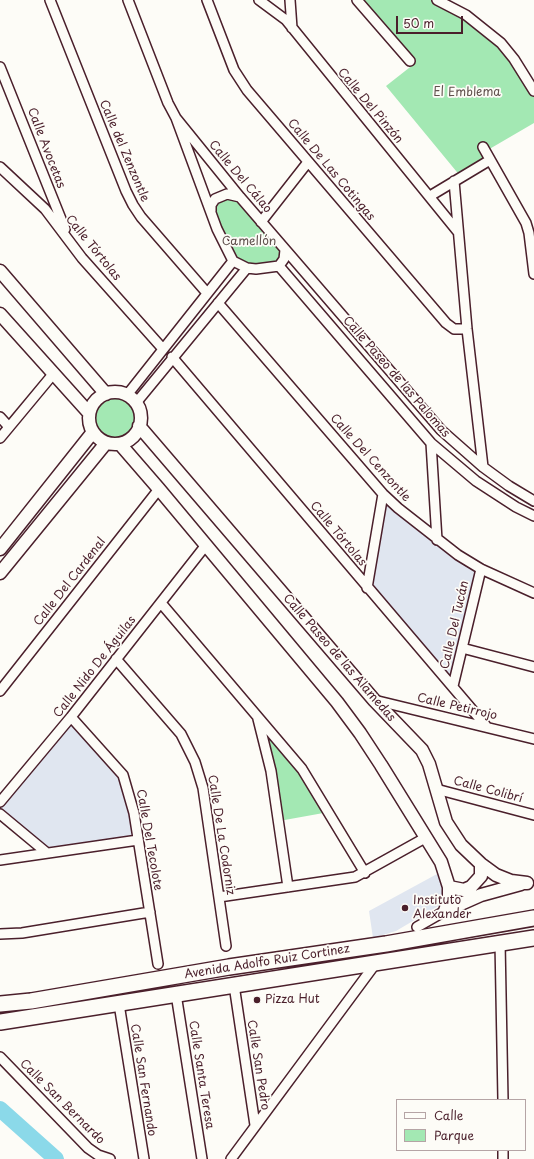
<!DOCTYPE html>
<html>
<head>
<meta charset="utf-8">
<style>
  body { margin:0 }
  #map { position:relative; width:534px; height:1159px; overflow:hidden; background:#fdfcf7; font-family:"Playpen Sans",sans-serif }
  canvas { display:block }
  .legend { position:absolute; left:396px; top:1099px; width:130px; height:52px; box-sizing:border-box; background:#fdfcf7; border:1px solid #b5a4a5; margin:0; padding:5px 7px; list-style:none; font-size:12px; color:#4a1f2b }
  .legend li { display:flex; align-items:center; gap:8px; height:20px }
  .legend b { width:20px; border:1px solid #b5a4a5 }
  .scale { position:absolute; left:396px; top:16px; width:67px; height:18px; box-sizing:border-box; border:2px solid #4a1f2b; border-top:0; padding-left:5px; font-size:12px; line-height:14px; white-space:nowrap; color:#4a1f2b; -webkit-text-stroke:3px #fdfcf7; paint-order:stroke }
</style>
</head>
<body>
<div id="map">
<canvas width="534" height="1159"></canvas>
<ul class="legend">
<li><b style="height:5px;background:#fdfcf7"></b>Calle</li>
<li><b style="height:11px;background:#a3e8b3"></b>Parque</li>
</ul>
<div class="scale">50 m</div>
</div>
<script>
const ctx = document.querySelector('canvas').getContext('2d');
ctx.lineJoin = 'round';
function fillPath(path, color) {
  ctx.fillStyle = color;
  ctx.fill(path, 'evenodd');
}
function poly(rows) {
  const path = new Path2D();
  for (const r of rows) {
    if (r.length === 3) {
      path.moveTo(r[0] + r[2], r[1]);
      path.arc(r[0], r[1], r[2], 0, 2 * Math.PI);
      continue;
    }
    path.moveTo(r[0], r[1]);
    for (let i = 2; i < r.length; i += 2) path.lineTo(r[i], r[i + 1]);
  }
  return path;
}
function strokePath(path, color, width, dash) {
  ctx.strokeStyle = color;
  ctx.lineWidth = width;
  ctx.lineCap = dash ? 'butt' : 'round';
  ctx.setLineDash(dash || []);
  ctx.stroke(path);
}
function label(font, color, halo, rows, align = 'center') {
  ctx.font = font + ' "Playpen Sans",sans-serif';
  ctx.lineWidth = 3.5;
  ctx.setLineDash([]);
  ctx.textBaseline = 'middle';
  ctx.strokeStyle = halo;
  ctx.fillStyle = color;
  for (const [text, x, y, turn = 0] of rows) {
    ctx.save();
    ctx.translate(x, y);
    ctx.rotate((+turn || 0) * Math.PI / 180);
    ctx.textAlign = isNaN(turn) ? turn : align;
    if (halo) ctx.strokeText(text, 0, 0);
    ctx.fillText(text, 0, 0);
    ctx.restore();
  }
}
const built = poly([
  [383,494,481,569,453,686,367,588],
  [71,717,123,775,138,840,47,853,0,814,0,802],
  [437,874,444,889,440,905,396,931,373,938,369,911]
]);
const green = poly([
  [357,0,437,0,487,31,534,91,534,123,486,151,490,160,461,177,386,86,414,64],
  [240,197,285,250,279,266,256,269,233,261,211,205,215,199],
  [115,418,26],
  [257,718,288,751,329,812,279,821]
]);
const river = poly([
  [0,1109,56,1159]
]);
const minor = poly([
  [50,0,126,191,133,205,141,217,207,293],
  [128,0,168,103,176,118,217,229,233,261],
  [207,0,234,70,247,90,446,323,454,329,467,329],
  [259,0,286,20,458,232],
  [290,0,292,28],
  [357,0,410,61],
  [437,0,466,15,501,43,514,59,534,91],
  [0,67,65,229],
  [176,118,240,197,441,430,483,467,509,486,534,501],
  [483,147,526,223,529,233,534,274],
  [0,167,45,209,82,258,163,349],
  [454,181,467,329,483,467],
  [430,196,490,160],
  [211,211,211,205,215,199,227,194,240,197],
  [261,222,308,162],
  [233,261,247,268,256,269,279,266,284,259,285,250],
  [279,266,431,443,476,481,516,507,534,516],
  [218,303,383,494,398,508,458,555,481,569,534,593],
  [172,357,486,726],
  [127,395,233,261],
  [136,403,247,268],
  [0,417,9,427],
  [0,438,54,373],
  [431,443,437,540],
  [367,588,383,494],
  [161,603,302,769,365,873],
  [462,648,534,667],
  [116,659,181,734,195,762,203,788,226,946],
  [453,686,481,569],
  [0,691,159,489],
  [374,700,534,739],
  [71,717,123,775,134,813,158,964],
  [258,719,271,771,288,887],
  [436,789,534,815],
  [0,802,71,717,206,545],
  [0,814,47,853],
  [0,860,138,840],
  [219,897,355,877,425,838],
  [417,927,445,911],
  [0,934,22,933,150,912],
  [500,942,503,1100],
  [234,985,255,1125],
  [176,994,202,1159],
  [119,1004,144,1159],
  [0,1057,88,1148,98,1155,110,1159],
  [503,1150,503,1159],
  [231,1159,376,963]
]);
const tertiary = poly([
  [0,271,106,394],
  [0,314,89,413],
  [115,418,26],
  [139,426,374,700,422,750,429,764,446,822,461,845,481,864,496,875,511,881,527,883],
  [120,444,159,489,337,702,360,733,381,765,441,862,449,887,449,899,445,911],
  [0,549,93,432],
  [0,573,106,443],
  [449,887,464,890,471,887,481,876,481,864],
  [445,911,481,895,521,884]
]);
const primary = poly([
  [0,1004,31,1001,229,967,386,944,534,918],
  [0,1022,534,938]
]);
const markers = [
  [405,908,4,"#4a1f2b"],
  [257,1000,4,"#4a1f2b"]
];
const parkNames = [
  ["El Emblema",467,93],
  ["Camellón",249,242]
];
const streetNames = [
  ["Calle Del Pinzón",370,106,50],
  ["Calle Avocetas",46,148,69],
  ["Calle del Zenzontle",124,151,67],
  ["Calle De Las Cotingas",331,170,50],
  ["Calle Del Cálao",240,177,50],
  ["Calle Tórtolas",93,248,51],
  ["Calle Paseo de las Palomas",396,377,49],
  ["Calle Del Cenzontle",370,458,48],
  ["Calle Tórtolas",338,534,50],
  ["Calle Del Cardenal",70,582,-52],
  ["Calle Del Tucán",455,625,-77],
  ["Calle Paseo de las Alamedas",339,658,49],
  ["Calle Nido De Águilas",95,667,-52],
  ["Calle Petirrojo",457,707,13],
  ["Calle Colibrí",488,790,15],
  ["Calle De La Codorniz",221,835,81],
  ["Calle Del Tecolote",149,840,80],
  ["Avenida Adolfo Ruiz Cortinez",267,962,-9],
  ["Calle San Pedro",258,1065,81],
  ["Calle Santa Teresa",201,1075,81],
  ["Calle San Fernando",143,1080,81],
  ["Calle San Bernardo",62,1102,45]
];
const poiNames = [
  ["Instituto",413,901],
  ["Alexander",413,915],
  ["Pizza Hut",265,1000]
];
fillPath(built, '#e0e6f0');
fillPath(green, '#a3e8b3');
strokePath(river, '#8bd9e9', 16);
strokePath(minor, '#4a1f2b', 12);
strokePath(tertiary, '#4a1f2b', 15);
strokePath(primary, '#4a1f2b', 18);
strokePath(minor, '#fdfcf7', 9);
strokePath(tertiary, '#fdfcf7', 12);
strokePath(primary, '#fdfcf7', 15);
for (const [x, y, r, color] of markers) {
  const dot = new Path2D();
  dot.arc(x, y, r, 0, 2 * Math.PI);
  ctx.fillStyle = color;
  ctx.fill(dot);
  strokePath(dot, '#fdfcf7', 1.5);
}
label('12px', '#60514d', '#fdfcf7', parkNames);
label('12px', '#4a1f2b', '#fdfcf7', streetNames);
label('12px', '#4a1f2b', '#fdfcf7', poiNames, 'left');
</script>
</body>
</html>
